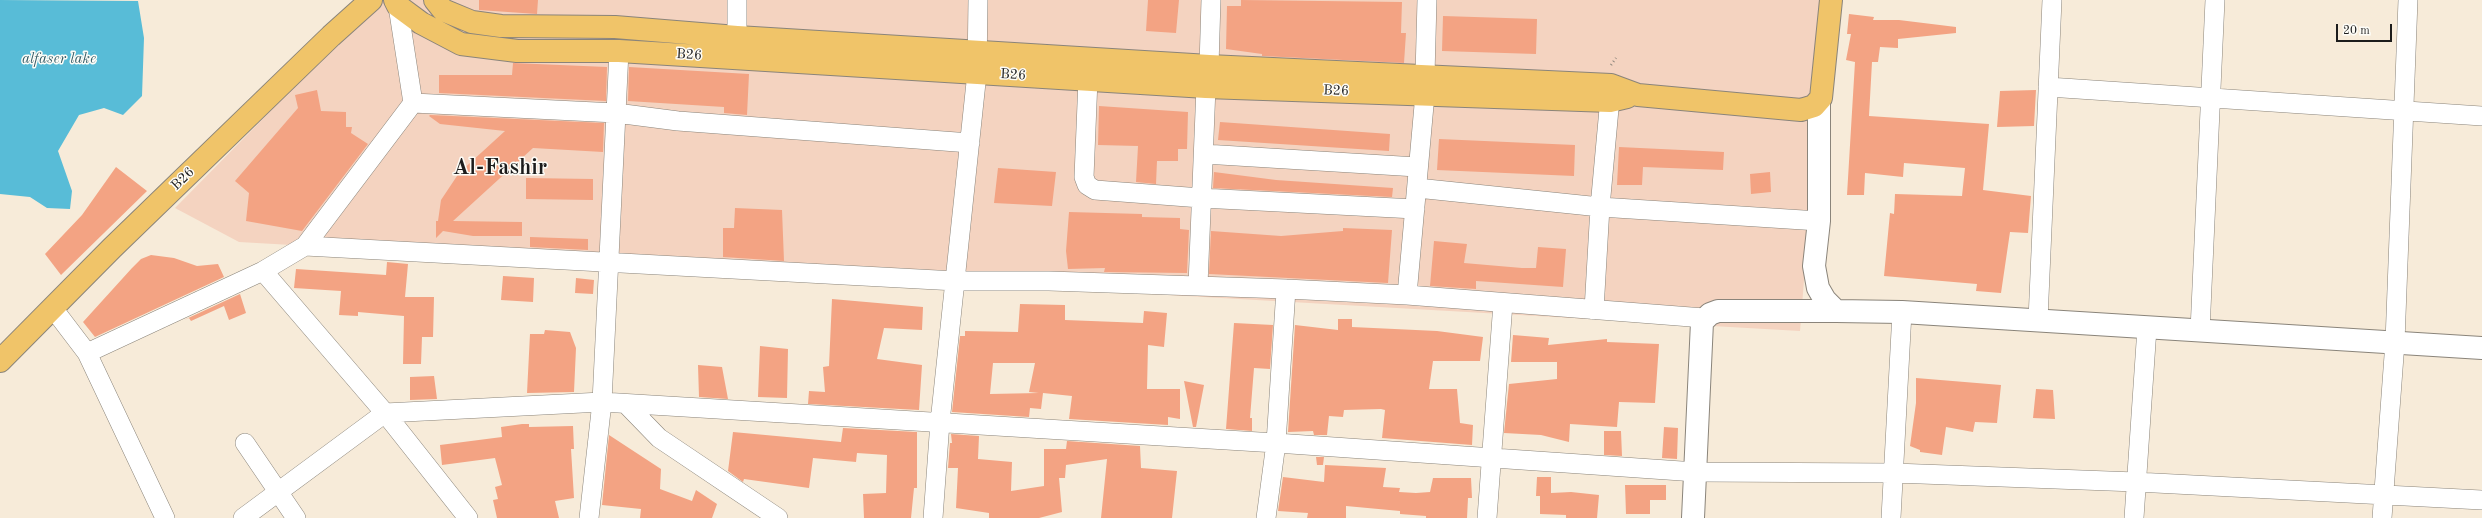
<!DOCTYPE html>
<html>
<head>
<meta charset="utf-8">
<style>
  body { margin:0 }
  #map { position:relative; width:2482px; height:518px; overflow:hidden; background:#f7ebd9; font-family:"Old Standard TT",serif }
  canvas { display:block }
  .scale { position:absolute; left:2336px; top:24px; width:56px; height:18px; box-sizing:border-box; border:2px solid #1c1c1c; border-top:0; padding-left:5px; font-size:12px; line-height:14px; white-space:nowrap; color:#1c1c1c; -webkit-text-stroke:3px #fdfcf7; paint-order:stroke }
</style>
</head>
<body>
<div id="map">
<canvas width="2482" height="518"></canvas>
<div class="scale">20 m</div>
</div>
<script>
const ctx = document.querySelector('canvas').getContext('2d');
ctx.lineJoin = 'round';
function fillPath(path, color) {
  ctx.fillStyle = color;
  ctx.fill(path, 'evenodd');
}
function poly(rows) {
  const path = new Path2D();
  for (const r of rows) {
    path.moveTo(r[0], r[1]);
    for (let i = 2; i < r.length; i += 2) path.lineTo(r[i], r[i + 1]);
  }
  return path;
}
function strokePath(path, color, width, dash) {
  ctx.strokeStyle = color;
  ctx.lineWidth = width;
  ctx.lineCap = dash ? 'butt' : 'round';
  ctx.setLineDash(dash || []);
  ctx.stroke(path);
}
function label(font, color, halo, rows, align = 'center') {
  ctx.font = font + ' "Old Standard TT",serif';
  ctx.lineWidth = 3;
  ctx.setLineDash([]);
  ctx.textBaseline = 'middle';
  ctx.strokeStyle = halo;
  ctx.fillStyle = color;
  for (const [text, x, y, turn = 0] of rows) {
    ctx.save();
    ctx.translate(x, y);
    ctx.rotate((+turn || 0) * Math.PI / 180);
    ctx.textAlign = isNaN(turn) ? turn : align;
    if (halo) ctx.strokeText(text, 0, 0);
    ctx.fillText(text, 0, 0);
    ctx.restore();
  }
}
const built = poly([
  [380,0,1826,0,1800,331,239,242,175,208]
]);
const water = poly([
  [0,0,138,1,144,38,142,96,123,115,104,108,79,115,58,151,72,191,70,209,47,208,30,197,0,194]
]);
const building = poly([
  [479,0,538,0,537,14,479,10],
  [1148,0,1179,0,1176,33,1146,31],
  [1241,0,1402,2,1401,33,1406,33,1404,63,1262,56,1262,54,1226,49,1227,6,1241,6],
  [1849,14,1874,17,1873,20,1899,20,1956,27,1956,33,1898,39,1898,48,1880,47,1878,62,1872,62,1869,116,1989,124,1983,190,2031,196,2028,233,2010,232,2001,293,1976,291,1977,284,1884,276,1890,213,1894,214,1895,194,1962,196,1965,168,1904,163,1903,177,1865,173,1864,195,1847,195,1855,62,1846,60,1851,34,1847,34],
  [1443,16,1537,19,1536,54,1442,51],
  [513,63,607,67,606,101,439,93,439,75,512,75],
  [629,67,749,74,747,115,724,113,724,107,628,101],
  [317,90,321,111,346,112,346,127,352,127,351,133,368,144,302,231,246,221,249,193,235,181,298,108,295,95],
  [2036,90,2034,126,1997,127,2000,91],
  [1099,106,1188,112,1187,149,1178,149,1178,161,1157,161,1156,184,1136,182,1138,146,1098,145],
  [430,115,604,123,603,152,533,148,453,221,522,222,522,236,473,236,443,231,436,238,436,221,438,221,441,200,459,173,505,131,440,124,429,116],
  [1220,122,1390,134,1389,151,1218,140],
  [1439,139,1575,145,1574,176,1437,170],
  [1619,147,1724,152,1723,170,1643,167,1642,185,1617,185],
  [116,167,147,191,61,275,45,254,82,215],
  [998,168,1056,172,1052,206,994,203],
  [1214,172,1276,180,1393,188,1392,197,1213,188],
  [1770,172,1771,192,1751,194,1750,174],
  [526,178,593,179,593,200,526,199],
  [735,208,782,210,784,261,723,257,723,228,734,228],
  [1069,212,1142,214,1142,217,1180,218,1180,229,1189,230,1187,273,1104,272,1105,268,1068,269,1066,251],
  [1343,228,1392,230,1388,283,1209,274,1211,231,1281,236,1343,231],
  [530,237,588,239,588,250,530,247],
  [1434,241,1467,244,1464,263,1522,268,1536,268,1538,247,1566,249,1563,287,1476,281,1476,289,1430,286],
  [151,255,174,258,197,266,218,264,224,277,95,337,83,322,132,268,141,259],
  [387,262,408,264,405,297,434,297,433,337,422,337,421,364,403,364,404,316,358,312,358,316,339,315,341,291,294,288,296,269,386,275],
  [503,276,534,278,533,302,501,300],
  [576,278,594,280,593,294,575,293],
  [240,294,246,313,229,320,224,306,191,321,189,318,184,320],
  [832,299,923,307,922,330,884,328,877,359,922,365,919,410,808,404,809,391,825,392,823,367,829,366],
  [1020,304,1065,305,1065,320,1143,323,1144,311,1167,313,1164,347,1148,345,1147,389,1180,389,1180,419,1168,417,1168,425,1069,419,1072,396,1043,393,1041,409,1030,408,1029,417,952,412,960,336,965,336,965,331,1018,332],
  [993,363,1035,363,1029,392,1039,393,990,394],
  [1338,319,1352,319,1352,327,1437,331,1483,337,1480,361,1433,361,1429,389,1457,389,1460,423,1473,425,1472,445,1382,438,1385,410,1381,409,1344,410,1343,417,1329,416,1327,435,1314,435,1313,431,1288,432,1295,325,1338,330],
  [1234,323,1273,325,1270,369,1254,368,1250,418,1252,418,1252,431,1226,429],
  [545,330,570,332,576,348,574,392,527,393,530,334,544,334],
  [1513,335,1549,338,1548,345,1607,339,1607,342,1659,344,1655,403,1619,402,1617,427,1570,424,1569,442,1541,435,1504,433,1509,384,1557,379,1557,362,1511,362],
  [760,346,788,349,787,398,758,397],
  [698,365,722,367,728,399,699,397],
  [434,376,437,399,410,400,410,377],
  [1916,378,2001,385,1997,423,1975,422,1973,432,1946,427,1942,455,1920,452,1920,450,1910,446,1916,403],
  [1184,381,1204,385,1196,427,1193,427],
  [2036,389,2053,390,2055,419,2033,418],
  [522,424,529,424,529,427,573,426,574,449,571,449,574,498,555,501,559,518,497,518,493,500,498,499,495,487,502,485,495,458,442,465,440,445,502,437,501,427],
  [1664,427,1678,428,1677,459,1662,458],
  [843,428,917,432,917,488,914,488,911,518,864,518,863,494,886,493,887,455,857,453,856,462,813,458,809,488,744,479,743,482,728,471,733,432,841,442],
  [1604,431,1621,431,1622,456,1604,455],
  [951,434,979,436,978,459,1012,462,1011,491,1044,486,1044,449,1066,449,1067,441,1140,446,1141,468,1177,471,1172,518,1101,518,1107,459,1066,465,1065,478,1059,478,1062,512,1039,518,989,518,989,513,956,508,958,468,948,468,950,443,952,443],
  [609,435,661,469,660,489,692,501,696,490,717,504,712,518,640,518,641,509,602,505],
  [1316,457,1324,457,1323,465,1317,465],
  [1325,465,1386,468,1383,487,1400,488,1399,492,1416,493,1430,492,1433,478,1471,478,1472,498,1468,498,1467,518,1426,518,1426,516,1400,514,1400,511,1346,506,1346,518,1307,518,1308,513,1278,511,1283,477,1324,482],
  [1537,477,1551,477,1551,493,1571,492,1599,495,1597,518,1566,518,1566,515,1540,514,1540,496,1536,496],
  [1625,485,1666,485,1666,500,1650,500,1650,514,1626,514]
]);
const path = poly([
  [1611,65,1616,58]
]);
const minor = poly([
  [737,0,737,37],
  [1209,66,1211,0],
  [1425,75,1427,0],
  [1088,79,1084,177,1087,185,1095,190,1201,198,1415,209],
  [2048,87,2482,116],
  [413,103,616,113,678,121,970,143],
  [1204,154,1417,167],
  [1417,188,1600,207,1819,221],
  [305,246,413,103,398,6],
  [263,271,385,413,468,518],
  [1198,285,1206,87],
  [1407,295,1425,94],
  [52,307,87,353,165,518],
  [1594,310,1600,207,1611,87],
  [2038,320,2052,0],
  [2200,331,2215,0],
  [87,353,263,271,305,246,956,281,1049,281,1286,289,1407,295,1704,318],
  [626,404,659,438,778,518],
  [245,443,296,518],
  [243,518,385,413,602,402,1276,443,1696,472,1894,473,2136,482,2482,500],
  [589,518,602,402,619,51],
  [933,518,940,422,977,73,978,0],
  [1266,518,1276,443,1286,289],
  [1487,518,1503,303],
  [1891,518,1902,312],
  [2134,518,2147,328],
  [2382,518,2395,342,2408,0]
]);
const tertiary = poly([
  [1819,102,1819,221,1814,266,1818,288,1825,300,1836,311,1902,312,2482,348],
  [1693,518,1702,322,1710,314,1718,311,1836,311]
]);
const trunk = poly([
  [395,0,398,6,421,23,461,44,517,51,619,51,1206,87,1610,101,1627,97],
  [435,0,443,10,472,22,501,26,615,27,737,37,1209,66,1611,85,1638,95,1801,110,1814,106,1821,98,1831,0],
  [0,361,112,248,331,36,371,0]
]);
const streetNames = [
  ["B26",689,55,3],
  ["B26",1013,75,3],
  ["B26",1336,91,2],
  ["B26",183,179,-44]
];
const waterNames = [
  ["alfaser lake",59,59]
];
const townNames = [
  ["Al-Fashir",500,168]
];
fillPath(built, '#f4d3c0');
fillPath(water, '#58bcd7');
fillPath(building, '#f3a383');
strokePath(minor, '#8a847a', 20);
strokePath(tertiary, '#8a847a', 24);
strokePath(trunk, '#8a847a', 24);
strokePath(path, '#8a847a', 2.5, [1, 3]);
strokePath(minor, '#fff', 19);
strokePath(tertiary, '#fff', 22);
strokePath(trunk, '#f0c469', 22);
label('14px', '#1c1c1c', '#fdfcf7', streetNames);
label('italic 15px', '#345c67', '#fdfcf7', waterNames);
label('bold 22px', '#1c1c1c', '#fdfcf7', townNames);
</script>
</body>
</html>
